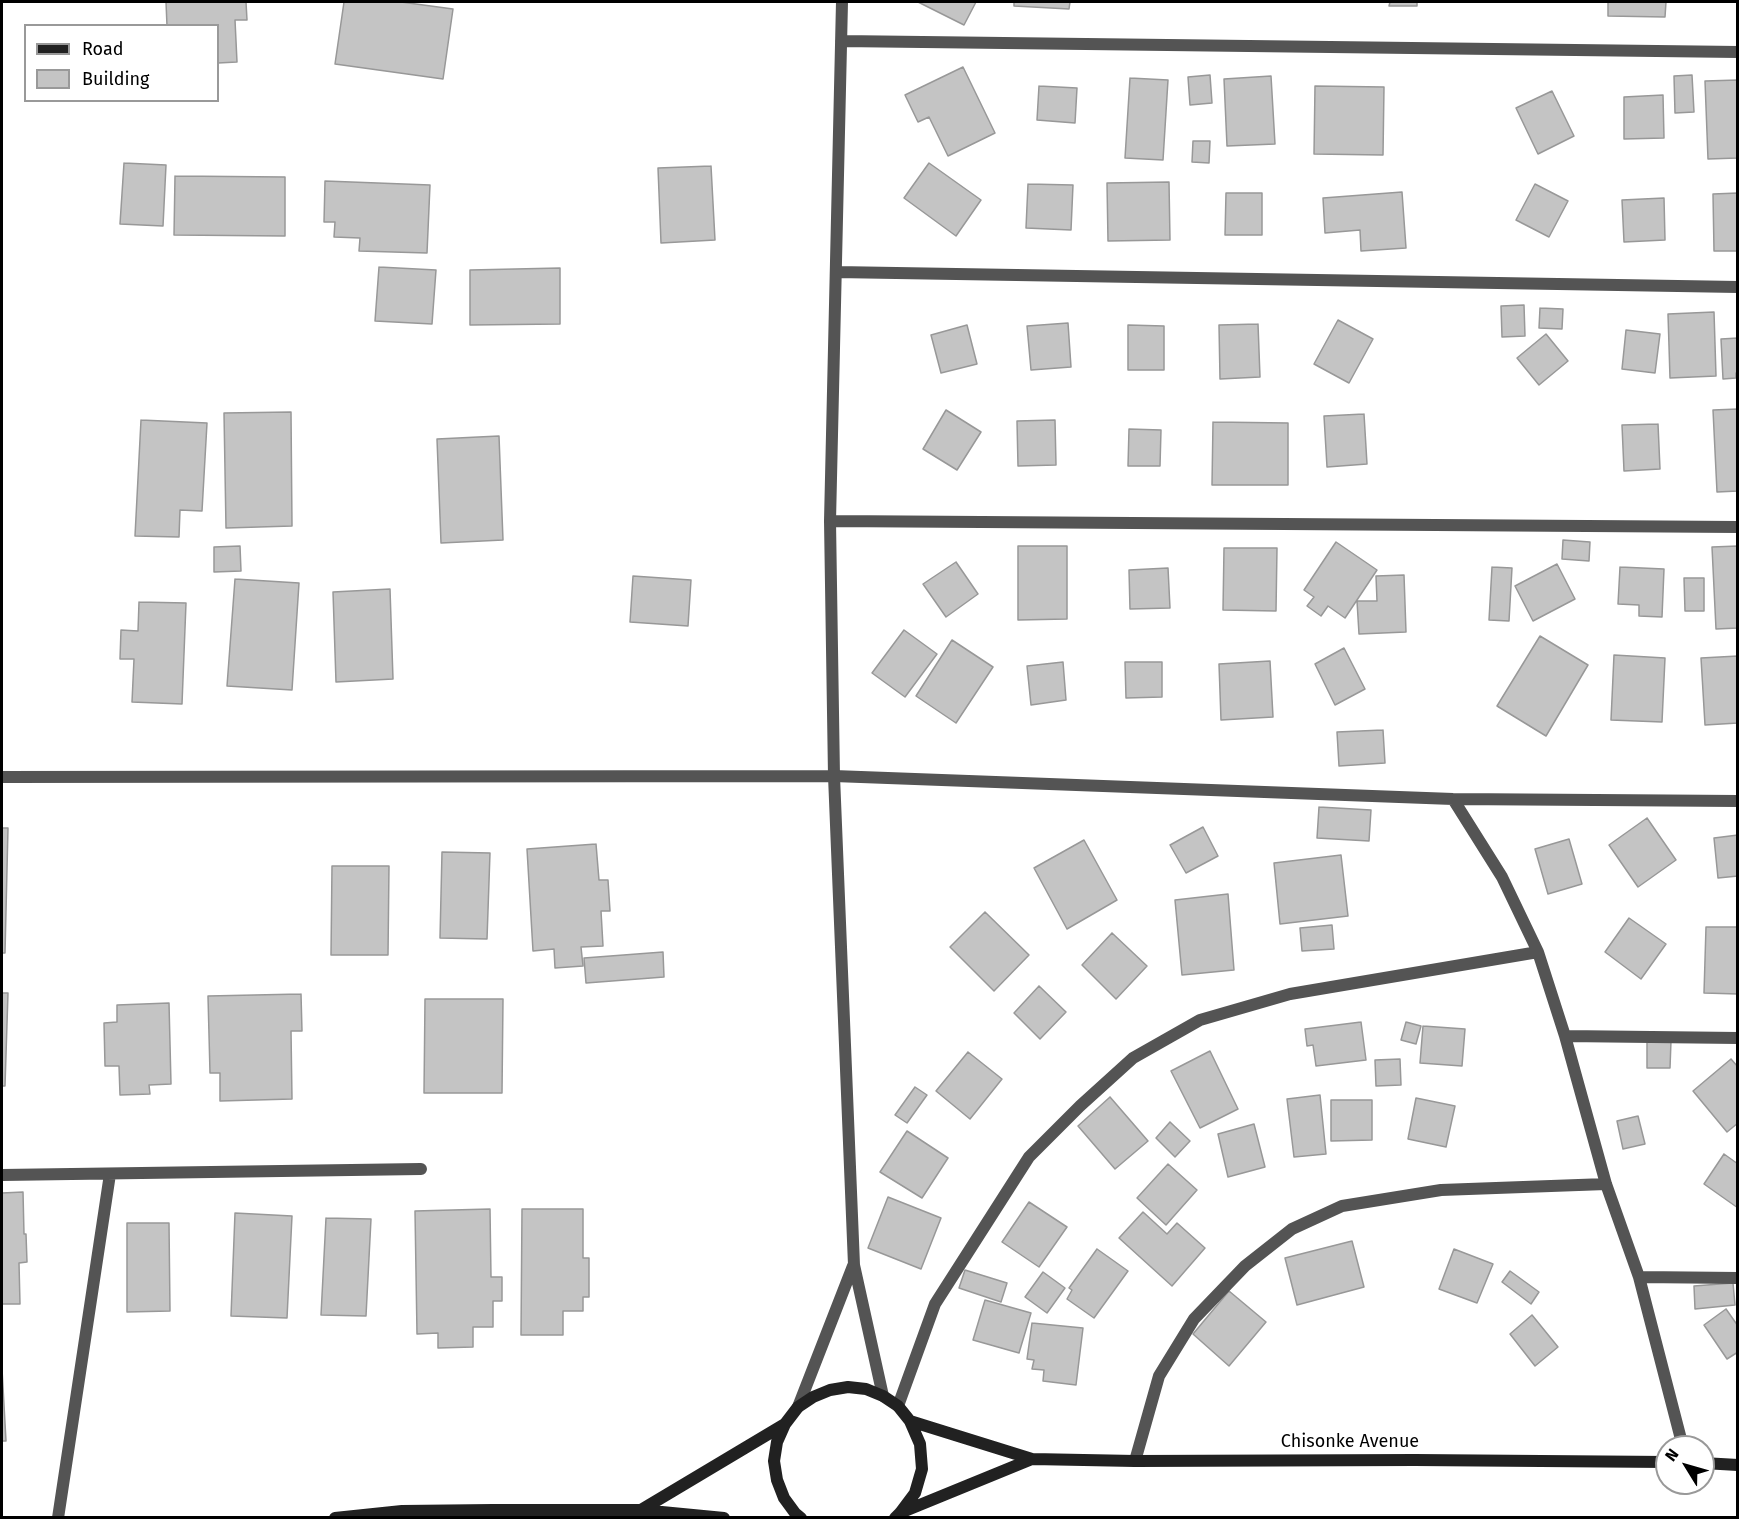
<!DOCTYPE html>
<html>
<head>
<meta charset="utf-8">
<style>
  body { margin:0 }
  #map { position:relative; width:1739px; height:1519px; overflow:hidden; background:#fff; font-family:"Fira Sans",sans-serif }
  canvas { display:block }
  .frame { position:absolute; inset:0; border:3px solid #000; pointer-events:none }
  .legend { position:absolute; left:24px; top:24px; width:195px; height:78px; box-sizing:border-box; background:#fff; border:2px solid #999; margin:0; padding:8px 10px; list-style:none; font-size:18px; color:#000 }
  .legend li { display:flex; align-items:center; gap:12px; height:30px }
  .legend b { width:30px; border:2px solid #999 }
  .north { position:absolute; left:1655px; top:1435px; width:60px; height:60px; box-sizing:border-box; background:#fff; border:2px solid #999; border-radius:50%; rotate:307deg; font-size:16px; font-weight:700; line-height:24px; text-align:center; color:#000 }
  .north::after { content:''; display:block; margin:auto; width:21px; height:27px; background:#000; clip-path:polygon(50% 0,100% 100%,50% 72%,0 100%) }
</style>
</head>
<body>
<div id="map">
<canvas width="1739" height="1519"></canvas>
<div class="frame"></div>
<ul class="legend">
<li><b style="height:8px;background:#212121"></b>Road</li>
<li><b style="height:16px;background:#c4c4c4"></b>Building</li>
</ul>
<div class="north">N</div>
</div>
<script>
const ctx = document.querySelector('canvas').getContext('2d');
ctx.lineJoin = 'round';
function fillPath(path, color) {
  ctx.fillStyle = color;
  ctx.fill(path, 'evenodd');
}
function poly(rows) {
  const path = new Path2D();
  for (const r of rows) {
    path.moveTo(r[0], r[1]);
    for (let i = 2; i < r.length; i += 2) path.lineTo(r[i], r[i + 1]);
  }
  return path;
}
function strokePath(path, color, width, dash) {
  ctx.strokeStyle = color;
  ctx.lineWidth = width;
  ctx.lineCap = dash ? 'butt' : 'round';
  ctx.setLineDash(dash || []);
  ctx.stroke(path);
}
function label(font, color, halo, rows, align = 'center') {
  ctx.font = font + ' "Fira Sans",sans-serif';
  ctx.lineWidth = 4.5;
  ctx.setLineDash([]);
  ctx.textBaseline = 'middle';
  ctx.strokeStyle = halo;
  ctx.fillStyle = color;
  for (const [text, x, y, turn = 0] of rows) {
    ctx.save();
    ctx.translate(x, y);
    ctx.rotate((+turn || 0) * Math.PI / 180);
    ctx.textAlign = isNaN(turn) ? turn : align;
    if (halo) ctx.strokeText(text, 0, 0);
    ctx.fillText(text, 0, 0);
    ctx.restore();
  }
}
const building = poly([
  [166,2,246,2,247,20,235,20,237,62,218,63,218,26,167,26,166,2],
  [344,2,401,2,453,9,443,79,335,64,344,2],
  [918,2,976,2,964,25,918,2],
  [1014,2,1070,2,1069,9,1014,6,1014,2],
  [1390,2,1417,2,1417,6,1389,6,1390,2],
  [1608,2,1666,2,1665,17,1608,16,1608,2],
  [963,67,995,133,948,156,929,117,918,122,905,95,963,67],
  [1210,75,1212,103,1190,105,1188,77,1210,75],
  [1692,75,1694,112,1675,113,1674,76,1692,75],
  [1271,76,1275,144,1227,146,1224,79,1271,76],
  [1130,78,1168,80,1163,160,1125,158,1130,78],
  [1738,80,1738,158,1708,159,1705,81,1738,80],
  [1039,86,1077,88,1075,123,1037,120,1039,86],
  [1315,86,1384,87,1383,155,1314,154,1315,86],
  [1552,91,1574,136,1538,154,1516,108,1552,91],
  [1663,95,1664,138,1624,139,1624,97,1663,95],
  [1193,141,1210,141,1209,163,1192,162,1193,141],
  [124,163,166,165,163,226,120,224,124,163],
  [929,163,981,200,956,236,904,198,929,163],
  [711,166,715,240,661,243,658,168,711,166],
  [175,176,285,177,285,236,174,235,175,176],
  [325,181,430,185,427,253,359,251,360,238,334,237,335,222,324,222,325,181],
  [1169,182,1170,240,1108,241,1107,183,1169,182],
  [1028,184,1073,185,1071,230,1026,228,1028,184],
  [1535,184,1568,201,1549,237,1516,220,1535,184],
  [1402,192,1406,248,1361,251,1360,230,1325,233,1323,198,1402,192],
  [1226,193,1262,193,1262,235,1225,235,1226,193],
  [1738,193,1738,251,1714,251,1713,194,1738,193],
  [1664,198,1665,240,1624,242,1622,200,1664,198],
  [379,267,436,270,432,324,375,321,379,267],
  [560,268,560,324,470,325,470,270,560,268],
  [1524,305,1525,336,1502,337,1501,306,1524,305],
  [1540,308,1563,309,1562,329,1539,328,1540,308],
  [1714,312,1716,376,1670,378,1668,314,1714,312],
  [1338,320,1373,339,1349,383,1314,364,1338,320],
  [1068,323,1071,367,1031,370,1027,326,1068,323],
  [1258,324,1260,377,1220,379,1219,325,1258,324],
  [967,325,977,364,941,373,931,335,967,325],
  [1128,325,1164,326,1164,370,1128,370,1128,325],
  [1626,330,1660,334,1655,373,1622,369,1626,330],
  [1546,334,1568,361,1539,385,1517,358,1546,334],
  [1738,338,1738,373,1736,373,1736,378,1723,379,1721,339,1738,338],
  [1738,409,1738,491,1717,492,1713,410,1738,409],
  [946,410,981,432,957,470,923,449,946,410],
  [291,412,292,526,226,528,224,413,291,412],
  [1364,414,1367,464,1327,467,1324,416,1364,414],
  [141,420,207,423,202,511,180,510,179,537,135,536,141,420],
  [1055,420,1056,465,1018,466,1017,421,1055,420],
  [1213,422,1288,423,1288,485,1212,485,1213,422],
  [1658,424,1660,469,1624,471,1622,425,1658,424],
  [1129,429,1161,430,1160,466,1128,466,1129,429],
  [499,436,503,540,441,543,437,439,499,436],
  [1563,540,1590,542,1589,561,1562,559,1563,540],
  [1336,542,1377,570,1345,618,1328,606,1321,616,1307,606,1314,597,1304,590,1336,542],
  [240,546,241,571,214,572,214,547,240,546],
  [1018,546,1067,546,1067,619,1018,620,1018,546],
  [1738,546,1738,628,1716,629,1712,547,1738,546],
  [1224,548,1277,548,1276,611,1223,610,1224,548],
  [956,562,978,594,946,617,923,584,956,562],
  [1557,564,1575,599,1533,621,1515,586,1557,564],
  [1492,567,1512,568,1509,621,1489,620,1492,567],
  [1620,567,1664,569,1662,617,1639,616,1639,605,1618,604,1620,567],
  [1168,568,1170,608,1130,609,1129,570,1168,568],
  [1404,575,1406,632,1359,634,1357,601,1377,601,1376,576,1404,575],
  [633,576,691,580,688,626,630,622,633,576],
  [1684,578,1704,578,1704,611,1685,611,1684,578],
  [235,579,299,583,292,690,227,686,235,579],
  [390,589,393,679,336,682,333,592,390,589],
  [139,602,186,603,182,704,132,702,134,659,120,659,121,630,138,631,139,602],
  [904,630,937,654,905,697,872,673,904,630],
  [1540,636,1588,665,1546,736,1497,706,1540,636],
  [952,640,993,667,956,723,916,696,952,640],
  [1344,648,1365,689,1335,705,1315,664,1344,648],
  [1614,655,1665,658,1662,722,1611,720,1614,655],
  [1738,656,1738,723,1705,725,1701,658,1738,656],
  [1270,661,1273,717,1221,720,1219,664,1270,661],
  [1063,662,1066,700,1031,705,1027,666,1063,662],
  [1125,662,1162,662,1162,697,1126,698,1125,662],
  [1383,730,1385,763,1339,766,1337,732,1383,730],
  [1319,807,1371,810,1369,841,1317,838,1319,807],
  [1647,818,1676,860,1638,887,1609,845,1647,818],
  [1203,827,1218,856,1186,873,1170,845,1203,827],
  [2,828,8,828,5,953,2,953,2,828],
  [1738,835,1738,876,1718,878,1714,838,1738,835],
  [1569,839,1582,884,1548,894,1535,849,1569,839],
  [1084,840,1117,900,1067,929,1034,868,1084,840],
  [596,844,599,880,608,880,610,911,601,911,603,946,581,947,583,966,555,968,554,949,533,951,527,849,596,844],
  [442,852,490,853,487,939,440,938,442,852],
  [1341,855,1348,916,1280,924,1274,863,1341,855],
  [332,866,389,866,388,955,331,955,332,866],
  [1228,894,1234,970,1182,975,1175,900,1228,894],
  [985,912,1029,955,994,991,950,947,985,912],
  [1629,918,1666,944,1641,979,1605,952,1629,918],
  [1332,925,1334,949,1302,951,1300,928,1332,925],
  [1706,927,1738,927,1738,994,1704,993,1706,927],
  [1112,933,1147,966,1116,999,1082,965,1112,933],
  [663,952,664,977,586,983,584,958,663,952],
  [1039,986,1066,1012,1040,1039,1014,1013,1039,986],
  [2,993,8,993,5,1086,2,1086,2,993],
  [301,994,302,1031,291,1031,292,1099,220,1101,220,1073,210,1073,208,996,301,994],
  [425,999,503,999,502,1093,424,1093,425,999],
  [169,1003,171,1084,149,1085,150,1094,120,1095,119,1066,105,1066,104,1023,117,1022,117,1005,169,1003],
  [1361,1022,1366,1060,1316,1066,1313,1045,1307,1046,1305,1029,1361,1022],
  [1406,1022,1421,1026,1416,1044,1401,1040,1406,1022],
  [1423,1026,1465,1029,1462,1066,1420,1063,1423,1026],
  [1647,1041,1671,1041,1670,1068,1647,1068,1647,1041],
  [1210,1051,1238,1109,1200,1128,1171,1071,1210,1051],
  [968,1052,1002,1079,970,1119,936,1091,968,1052],
  [1400,1059,1401,1085,1376,1086,1375,1060,1400,1059],
  [1731,1059,1738,1067,1738,1123,1727,1132,1693,1091,1731,1059],
  [915,1087,927,1095,907,1123,895,1115,915,1087],
  [1320,1095,1326,1154,1294,1157,1287,1099,1320,1095],
  [1110,1097,1148,1141,1115,1169,1078,1126,1110,1097],
  [1416,1098,1455,1106,1446,1147,1408,1139,1416,1098],
  [1331,1100,1372,1100,1372,1140,1331,1141,1331,1100],
  [1638,1116,1645,1144,1623,1149,1617,1121,1638,1116],
  [1170,1122,1190,1141,1175,1157,1156,1138,1170,1122],
  [1254,1124,1265,1167,1228,1177,1218,1134,1254,1124],
  [907,1131,948,1158,922,1198,880,1172,907,1131],
  [1724,1154,1738,1164,1738,1208,1704,1184,1724,1154],
  [1168,1164,1197,1190,1166,1225,1137,1198,1168,1164],
  [23,1192,24,1234,26,1234,27,1262,19,1263,20,1304,2,1304,2,1193,23,1192],
  [888,1197,941,1218,921,1269,868,1248,888,1197],
  [1029,1202,1067,1227,1039,1267,1002,1242,1029,1202],
  [490,1209,491,1277,502,1277,502,1301,493,1301,493,1327,473,1327,473,1347,438,1348,438,1333,417,1334,415,1211,490,1209],
  [522,1209,583,1209,583,1258,589,1258,589,1297,583,1297,583,1311,563,1311,563,1335,521,1335,522,1209],
  [1143,1212,1167,1234,1177,1223,1205,1248,1172,1286,1119,1238,1143,1212],
  [235,1213,292,1216,287,1318,231,1316,235,1213],
  [326,1218,371,1219,366,1316,321,1315,326,1218],
  [127,1223,169,1223,170,1311,127,1312,127,1223],
  [1352,1241,1364,1287,1297,1305,1285,1258,1352,1241],
  [1097,1249,1128,1271,1094,1318,1067,1299,1072,1290,1069,1288,1097,1249],
  [1454,1249,1493,1264,1477,1303,1439,1289,1454,1249],
  [965,1270,1007,1283,1001,1302,959,1288,965,1270],
  [1510,1271,1539,1292,1531,1304,1502,1282,1510,1271],
  [1043,1272,1065,1288,1047,1313,1025,1297,1043,1272],
  [1733,1283,1735,1305,1695,1309,1694,1286,1733,1283],
  [1229,1291,1266,1322,1229,1366,1193,1334,1229,1291],
  [985,1300,1031,1313,1019,1353,973,1340,985,1300],
  [1726,1309,1738,1326,1738,1352,1727,1359,1704,1325,1726,1309],
  [1532,1315,1558,1347,1535,1366,1510,1334,1532,1315],
  [1032,1323,1083,1328,1076,1385,1043,1381,1044,1370,1032,1369,1034,1360,1027,1359,1032,1323],
  [2,1369,6,1441,2,1441,2,1369]
]);
const street = poly([
  [842,2,830,521,834,776,854,1265,883,1396],
  [841,41,1738,52],
  [836,272,1738,287],
  [830,521,1738,527],
  [2,777,834,776,1453,799,1738,801],
  [1453,799,1502,877,1538,952,1565,1036],
  [2,1175,421,1169],
  [1639,1277,1738,1278],
  [898,1406,935,1304,1029,1157,1080,1106,1133,1058,1200,1020,1290,994,1538,952],
  [798,1407,853,1266],
  [1683,1447,1639,1277,1606,1184,1565,1036,1738,1038],
  [1135,1461,1159,1376,1194,1319,1245,1266,1292,1229,1342,1206,1441,1190,1606,1184],
  [58,1518,110,1174]
]);
const secondary = poly([
  [910,1421,1032,1459,1135,1461,1415,1460,1667,1462],
  [1703,1463,1738,1465],
  [641,1510,785,1424],
  [900,1513,1032,1459],
  [335,1518,402,1511,493,1510,641,1510,724,1518],
  [801,1518,795,1513,784,1498,777,1480,774,1461,777,1442,785,1424,798,1407,813,1397,830,1390,848,1387,866,1389,883,1396,898,1406,910,1421,920,1444,922,1469,915,1493,900,1513,895,1518]
]);
const streetNames = [
  ["Chisonke Avenue",1350,1442]
];
fillPath(building, '#c4c4c4');
strokePath(building, '#989898', 1.5);
strokePath(street, '#545454', 12);
strokePath(secondary, '#212121', 12);
label('18px', '#000', '#fff', streetNames);
</script>
</body>
</html>
